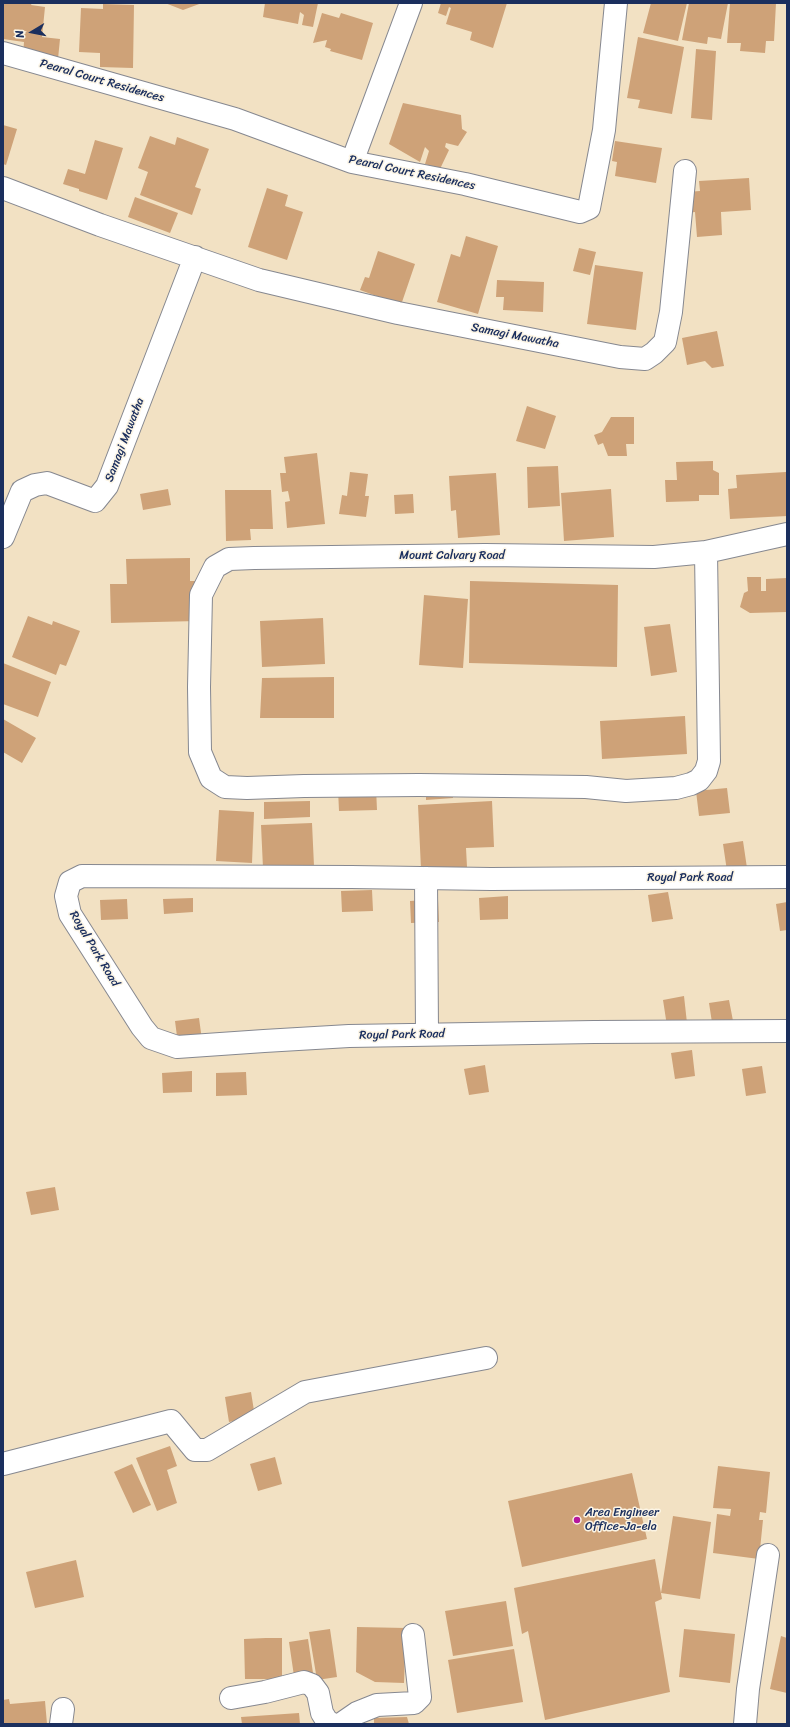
<!DOCTYPE html>
<html>
<head>
<meta charset="utf-8">
<style>
  body { margin:0 }
  #map { position:relative; width:790px; height:1727px; overflow:hidden; background:#f2e1c3; font-family:Sriracha,sans-serif }
  canvas { display:block }
  .frame { position:absolute; inset:0; border:4px solid #1b2f5e; pointer-events:none }
  .north { position:absolute; left:12px; top:12px; width:40px; height:40px; -webkit-text-stroke:3px #fcf5e5; paint-order:stroke; rotate:260deg; font-size:11px; font-weight:700; line-height:16px; text-align:center; color:#1b2f5e }
  .north::after { content:''; display:block; margin:auto; width:14px; height:18px; background:#1b2f5e; clip-path:polygon(50% 0,100% 100%,50% 72%,0 100%) }
</style>
</head>
<body>
<div id="map">
<canvas width="790" height="1727"></canvas>
<div class="frame"></div>
<div class="north">N</div>
</div>
<script>
const ctx = document.querySelector('canvas').getContext('2d');
ctx.lineJoin = 'round';
function fillPath(path, color) {
  ctx.fillStyle = color;
  ctx.fill(path, 'evenodd');
}
function poly(rows) {
  const path = new Path2D();
  for (const r of rows) {
    path.moveTo(r[0], r[1]);
    for (let i = 2; i < r.length; i += 2) path.lineTo(r[i], r[i + 1]);
  }
  return path;
}
function strokePath(path, color, width, dash) {
  ctx.strokeStyle = color;
  ctx.lineWidth = width;
  ctx.lineCap = dash ? 'butt' : 'round';
  ctx.setLineDash(dash || []);
  ctx.stroke(path);
}
function label(font, color, halo, rows, align = 'center') {
  ctx.font = font + ' Sriracha,sans-serif';
  ctx.lineWidth = 3;
  ctx.setLineDash([]);
  ctx.textBaseline = 'middle';
  ctx.strokeStyle = halo;
  ctx.fillStyle = color;
  for (const [text, x, y, turn = 0] of rows) {
    ctx.save();
    ctx.translate(x, y);
    ctx.rotate((+turn || 0) * Math.PI / 180);
    ctx.textAlign = isNaN(turn) ? turn : align;
    if (halo) ctx.strokeText(text, 0, 0);
    ctx.fillText(text, 0, 0);
    ctx.restore();
  }
}
const building = poly([
  [3,3,32,3,31,5,45,7,42,37,60,39,58,59,23,55,24,42,3,39],
  [165,3,202,3,183,10],
  [265,3,318,3,313,27,302,25,304,15,300,12,298,24,263,17],
  [441,3,507,3,493,48,470,40,472,32,446,24,451,8,449,7,446,16,438,13],
  [651,3,687,3,678,41,643,33],
  [689,3,728,3,721,39,708,37,707,44,682,40],
  [730,3,776,3,774,41,766,41,765,53,740,51,741,43,727,43],
  [103,4,134,5,133,68,100,67,100,53,79,52,81,8,103,9],
  [322,13,339,18,341,13,373,23,362,60,330,51,331,49,325,47,327,40,313,43],
  [638,37,684,47,672,114,638,108,640,100,627,98],
  [696,49,716,51,712,120,691,118],
  [403,103,461,115,462,129,467,132,458,146,446,143,445,147,449,150,440,169,425,164,429,151,425,147,420,162,389,144],
  [3,125,17,129,6,165,3,164],
  [150,136,175,145,177,137,209,149,195,187,201,189,192,215,140,195,148,172,138,168],
  [95,140,123,148,107,200,79,191,79,189,63,184,68,169,85,174],
  [615,141,662,148,656,183,615,176,617,162,612,161],
  [749,178,751,210,721,212,722,235,697,237,695,212,687,213,686,192,700,191,699,181],
  [267,188,288,195,285,206,303,212,287,260,248,247],
  [135,197,178,213,170,233,128,217],
  [466,236,498,246,478,314,437,302,451,254,460,257],
  [579,248,596,252,590,275,573,271],
  [378,251,415,264,401,305,360,290,365,277,369,278],
  [595,265,643,272,636,330,587,324],
  [497,280,544,282,543,312,503,310,504,297,496,297],
  [717,331,724,366,712,368,705,361,687,365,682,338],
  [527,406,556,416,545,449,516,441],
  [611,417,634,417,634,444,626,444,627,456,608,456,603,443,598,445,594,435,602,432],
  [317,453,325,524,287,528,285,502,290,501,288,491,282,492,280,473,286,473,284,457],
  [713,461,713,470,719,473,719,495,699,495,699,501,666,502,665,480,677,480,676,462],
  [558,466,560,506,528,508,527,467],
  [350,472,368,474,365,496,369,496,366,517,339,514,342,495,347,496],
  [786,472,787,516,730,519,728,489,737,488,736,475],
  [496,473,500,535,458,538,456,510,451,511,449,476],
  [168,489,171,505,143,510,140,494],
  [611,489,614,537,564,541,561,493],
  [225,490,271,490,273,529,250,529,251,540,226,541],
  [413,494,414,513,395,514,394,495],
  [190,558,190,581,198,581,198,621,111,623,110,584,127,584,126,559],
  [747,577,761,577,761,591,766,591,766,579,787,578,787,612,750,613,740,607,744,593,748,591],
  [470,581,618,585,617,667,469,663],
  [424,595,468,599,463,668,419,665],
  [28,616,52,625,53,621,80,631,66,666,60,664,56,675,12,657],
  [323,618,325,664,262,667,260,621],
  [670,624,677,672,651,676,644,627],
  [3,663,51,682,38,717,3,704],
  [334,677,334,718,260,718,262,678],
  [685,716,687,754,602,759,600,721],
  [3,719,36,738,22,763,3,752],
  [452,786,453,798,426,800,426,788],
  [376,788,377,810,339,811,338,789],
  [727,788,730,813,699,816,696,791],
  [310,801,310,817,264,819,264,802],
  [492,801,494,847,466,848,467,867,421,869,418,805],
  [219,810,254,812,252,863,216,861],
  [312,823,314,866,263,868,261,825],
  [743,841,747,868,727,871,723,844],
  [372,890,373,911,342,912,341,891],
  [668,892,673,919,652,922,648,895],
  [508,896,508,919,480,920,479,898],
  [193,898,193,912,164,914,163,899],
  [127,899,128,919,101,920,100,900],
  [438,899,439,922,411,923,410,901],
  [787,902,787,930,780,931,776,904],
  [684,996,687,1023,667,1026,663,1000],
  [729,1000,734,1026,713,1029,709,1003],
  [199,1018,202,1040,178,1044,175,1021],
  [692,1050,695,1076,675,1079,671,1053],
  [485,1065,489,1092,469,1095,464,1069],
  [762,1066,766,1093,746,1096,742,1069],
  [192,1071,192,1092,163,1093,162,1073],
  [246,1072,247,1095,216,1096,216,1073],
  [55,1187,59,1210,31,1215,26,1192],
  [251,1392,255,1417,229,1422,225,1397],
  [170,1446,177,1466,167,1470,177,1503,157,1511,136,1458],
  [275,1457,282,1484,258,1491,250,1464],
  [132,1464,151,1505,133,1513,114,1472],
  [718,1466,770,1472,766,1513,760,1512,759,1520,763,1520,759,1559,713,1553,717,1514,730,1516,731,1509,713,1508],
  [632,1473,647,1539,522,1567,508,1501],
  [673,1516,711,1522,700,1599,661,1593],
  [655,1559,662,1599,655,1602,670,1692,545,1720,528,1631,522,1634,514,1588],
  [76,1560,84,1597,35,1608,26,1572],
  [506,1601,513,1646,453,1656,445,1611],
  [357,1627,406,1628,404,1683,375,1682,356,1672],
  [330,1629,337,1677,317,1680,309,1632],
  [684,1629,735,1634,730,1683,679,1677],
  [781,1636,787,1638,787,1693,770,1689],
  [266,1638,282,1638,282,1679,245,1679,244,1639],
  [308,1639,313,1673,294,1676,289,1642],
  [514,1649,523,1702,457,1713,448,1660],
  [9,1699,10,1704,45,1701,47,1724,3,1724,3,1700],
  [299,1713,300,1724,242,1724,241,1717],
  [407,1717,409,1724,374,1724,374,1718]
]);
const street = poly([
  [3,53,235,119,352,162,465,184,580,212,589,208,604,130,616,3],
  [352,162,411,3],
  [3,188,100,225,259,280,398,313,620,357,645,359,654,353,665,342,671,312,685,171],
  [3,537,22,491,35,485,47,483,95,501,107,486,195,257],
  [706,552,709,761,706,771,699,780,691,784,676,788,626,791,586,787,419,785,304,786,247,788,225,787,211,778,200,752,199,687,201,595,215,567,229,559,254,558,485,555,654,557,706,552,787,534],
  [787,877,491,879,351,877,82,876,70,882,66,896,70,914,142,1027,151,1038,177,1047,264,1041,349,1036,594,1032,787,1031],
  [426,878,427,1034],
  [3,1464,171,1421,195,1450,207,1450,305,1392,486,1358],
  [231,1698,265,1692,304,1682,312,1685,318,1693,322,1713,327,1721,332,1724],
  [61,1724,63,1709],
  [341,1724,357,1713,377,1705,414,1703,420,1697,413,1635],
  [745,1724,748,1689,768,1555]
]);
const markers = [
  [577,1520,4,"#b5179e"]
];
const streetNames = [
  ["Pearal Court Residences",102,81,16],
  ["Pearal Court Residences",412,173,12],
  ["Samagi Mawatha",515,336,11],
  ["Samagi Mawatha",125,440,-69],
  ["Mount Calvary Road",452,556],
  ["Royal Park Road",690,878],
  ["Royal Park Road",94,949,59],
  ["Royal Park Road",402,1035,-1]
];
const poiNames = [
  ["Area Engineer",585,1513],
  ["Office-Ja-ela",585,1527]
];
fillPath(building, '#cea278');
strokePath(street, '#868890', 24);
strokePath(street, '#fff', 22);
for (const [x, y, r, color] of markers) {
  const dot = new Path2D();
  dot.arc(x, y, r, 0, 2 * Math.PI);
  ctx.fillStyle = color;
  ctx.fill(dot);
  strokePath(dot, '#fcf5e5', 1.5);
}
label('12px', '#1b2f5e', '#fcf5e5', streetNames);
label('12px', '#1b2f5e', '#fcf5e5', poiNames, 'left');
</script>
</body>
</html>
